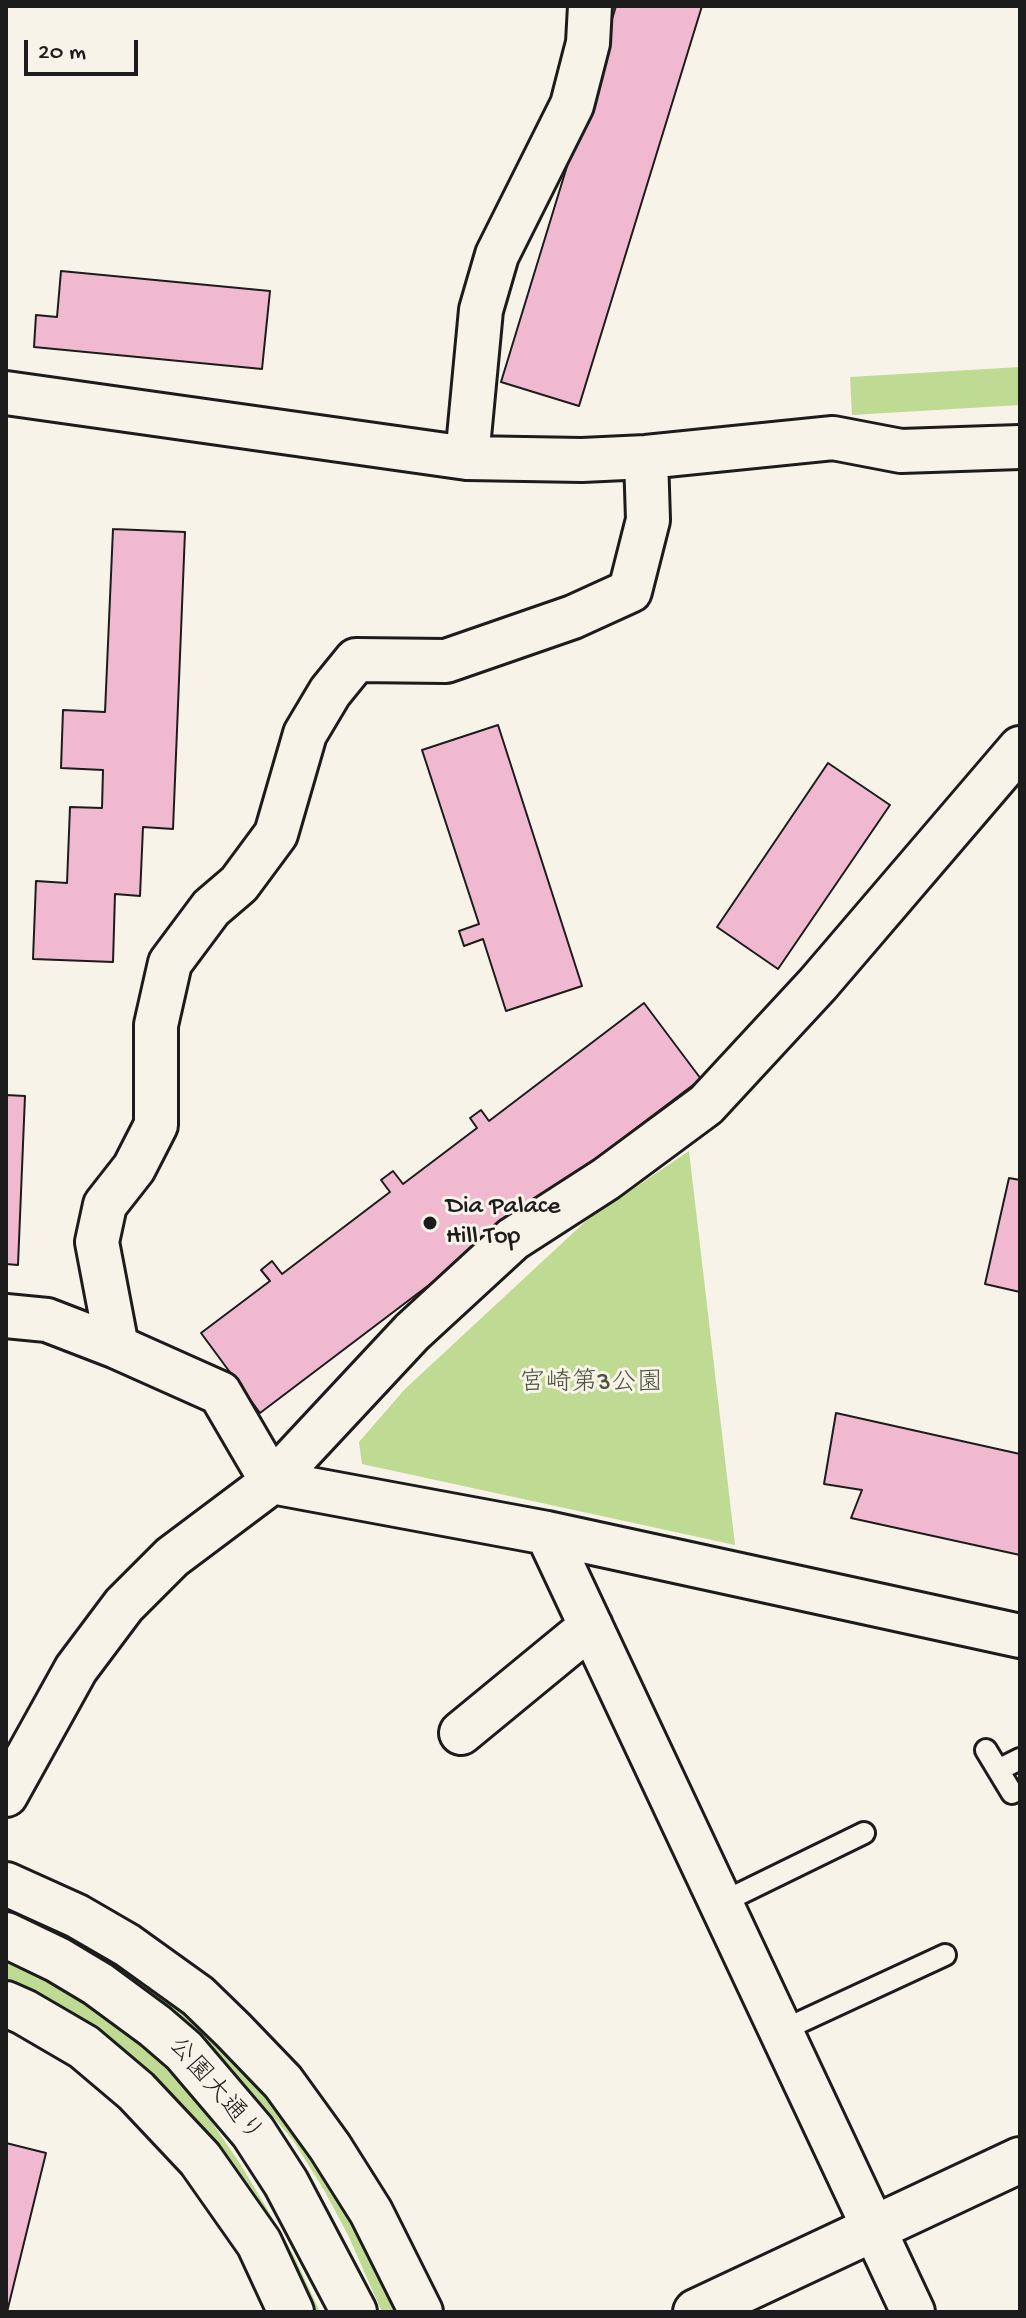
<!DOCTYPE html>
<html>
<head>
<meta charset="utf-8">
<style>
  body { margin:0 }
  #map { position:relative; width:1026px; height:2318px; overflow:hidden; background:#f7f3e8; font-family:"Gochi Hand",sans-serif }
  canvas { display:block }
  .frame { position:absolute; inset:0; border:8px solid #1c1c1c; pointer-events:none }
  .scale { position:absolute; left:24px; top:40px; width:114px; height:36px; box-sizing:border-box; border:4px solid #1c1c1c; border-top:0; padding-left:10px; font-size:24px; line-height:28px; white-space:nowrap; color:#1c1c1c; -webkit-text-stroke:6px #f7f3e8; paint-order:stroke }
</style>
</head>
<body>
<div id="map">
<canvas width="1026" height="2318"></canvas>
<div class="frame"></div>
<div class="scale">20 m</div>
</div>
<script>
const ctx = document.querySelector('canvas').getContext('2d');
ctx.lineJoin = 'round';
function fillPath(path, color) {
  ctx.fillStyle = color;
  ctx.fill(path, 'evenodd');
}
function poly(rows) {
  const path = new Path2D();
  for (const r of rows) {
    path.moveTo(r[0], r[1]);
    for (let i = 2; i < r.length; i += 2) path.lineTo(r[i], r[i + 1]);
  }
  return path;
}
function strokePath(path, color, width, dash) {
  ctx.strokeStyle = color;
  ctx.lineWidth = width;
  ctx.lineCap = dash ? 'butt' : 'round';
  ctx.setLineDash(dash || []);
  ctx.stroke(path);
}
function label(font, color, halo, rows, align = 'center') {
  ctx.font = font + ' "Gochi Hand","Klee One",sans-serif';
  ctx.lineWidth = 6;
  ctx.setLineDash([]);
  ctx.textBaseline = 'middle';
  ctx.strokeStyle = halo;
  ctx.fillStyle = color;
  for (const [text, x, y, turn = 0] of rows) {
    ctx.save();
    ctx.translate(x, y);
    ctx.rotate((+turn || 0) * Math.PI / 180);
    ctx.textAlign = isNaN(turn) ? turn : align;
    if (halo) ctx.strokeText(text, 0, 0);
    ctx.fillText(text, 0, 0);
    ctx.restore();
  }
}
const green = poly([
  [1020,367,1020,405,852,415,850,377],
  [689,1151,735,1545,362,1464,359,1442,405,1389,587,1220],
  [6,1900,22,1905,196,2011,315,2147,403,2312,382,2312,348,2235,324,2190,293,2140,226,2062,192,2030,16,1916,6,1913],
  [6,1960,36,1972,123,2025,182,2079,239,2162,266,2207,294,2256,320,2312,315,2312,291,2260,268,2220,225,2157,197,2124,145,2067,82,2021,22,1987,6,1981]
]);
const building = poly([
  [616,6,702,6,579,406,501,382,616,6],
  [61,271,270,291,262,369,34,347,36,315,57,317,61,271],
  [113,529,185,532,173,829,143,827,140,896,115,894,113,962,33,959,36,881,67,883,70,807,102,808,103,770,61,768,63,710,105,712,113,529],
  [498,725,582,986,506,1011,483,939,464,946,459,931,479,924,422,750,498,725],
  [828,763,890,805,778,969,717,927,828,763],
  [644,1003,701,1079,260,1413,201,1333,270,1281,261,1270,272,1261,282,1274,390,1192,381,1180,393,1171,403,1184,477,1128,470,1118,481,1110,489,1121,644,1003],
  [6,1095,25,1096,18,1265,6,1264,6,1095],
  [1009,1178,1020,1180,1020,1292,985,1284,1009,1178],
  [836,1413,1020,1454,1020,1555,851,1518,862,1490,824,1484,836,1413],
  [6,2143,46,2153,7,2312,6,2312,6,2143]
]);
const service = poly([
  [986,1750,1012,1793],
  [998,1770,1020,1759],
  [721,1903,864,1833],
  [781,2031,945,1955]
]);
const minor = poly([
  [6,393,467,458,582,460,646,457,833,438,901,451,1020,447],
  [467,458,481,310,497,255,572,105,588,43,590,6],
  [6,1316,47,1320,117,1347,220,1393,272,1482,547,1533,1020,1636],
  [117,1347,97,1242,105,1205,134,1168,156,1125,156,1025,170,963,211,908,239,884,276,834,305,734,330,692,356,660,446,661,573,617,630,591,648,520,646,457],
  [547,1533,913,2312],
  [461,1733,591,1626],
  [6,1795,76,1669,124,1605,172,1557,272,1482,412,1332,513,1239,606,1179,706,1105,818,984,1020,748],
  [6,1884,77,1916,127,1945,198,1996,233,2030,283,2082,330,2147,371,2212,421,2312]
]);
const tertiary = poly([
  [6,1935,58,1960,98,1984,155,2026,184,2051,253,2132,286,2183,354,2312],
  [6,2004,24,2012,84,2047,136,2091,200,2159,259,2243,291,2312],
  [696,2312,1020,2160]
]);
const markers = [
  [430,1223,8,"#1c1c1c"]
];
const poiNames = [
  ["Dia Palace",446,1208],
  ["Hill Top",446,1238]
];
const parkNames = [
  ["宮崎第3公園",591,1385]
];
const streetNames = [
  ["公園大通り",214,2091,49]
];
fillPath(green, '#bfda92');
fillPath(building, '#f0b9cf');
strokePath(building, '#1c1c1c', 2);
strokePath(service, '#1c1c1c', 26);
strokePath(minor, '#1c1c1c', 48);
strokePath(tertiary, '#1c1c1c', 50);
strokePath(service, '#f7f3e8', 20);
strokePath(minor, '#f7f3e8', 42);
strokePath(tertiary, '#f7f3e8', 44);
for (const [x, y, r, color] of markers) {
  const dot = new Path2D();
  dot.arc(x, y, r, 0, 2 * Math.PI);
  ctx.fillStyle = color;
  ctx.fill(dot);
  strokePath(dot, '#f7f3e8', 3);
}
label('26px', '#1c1c1c', '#f7f3e8', poiNames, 'left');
label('26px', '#4d553f', '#f7f3e8', parkNames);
label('26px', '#1c1c1c', '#f7f3e8', streetNames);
</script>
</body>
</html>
